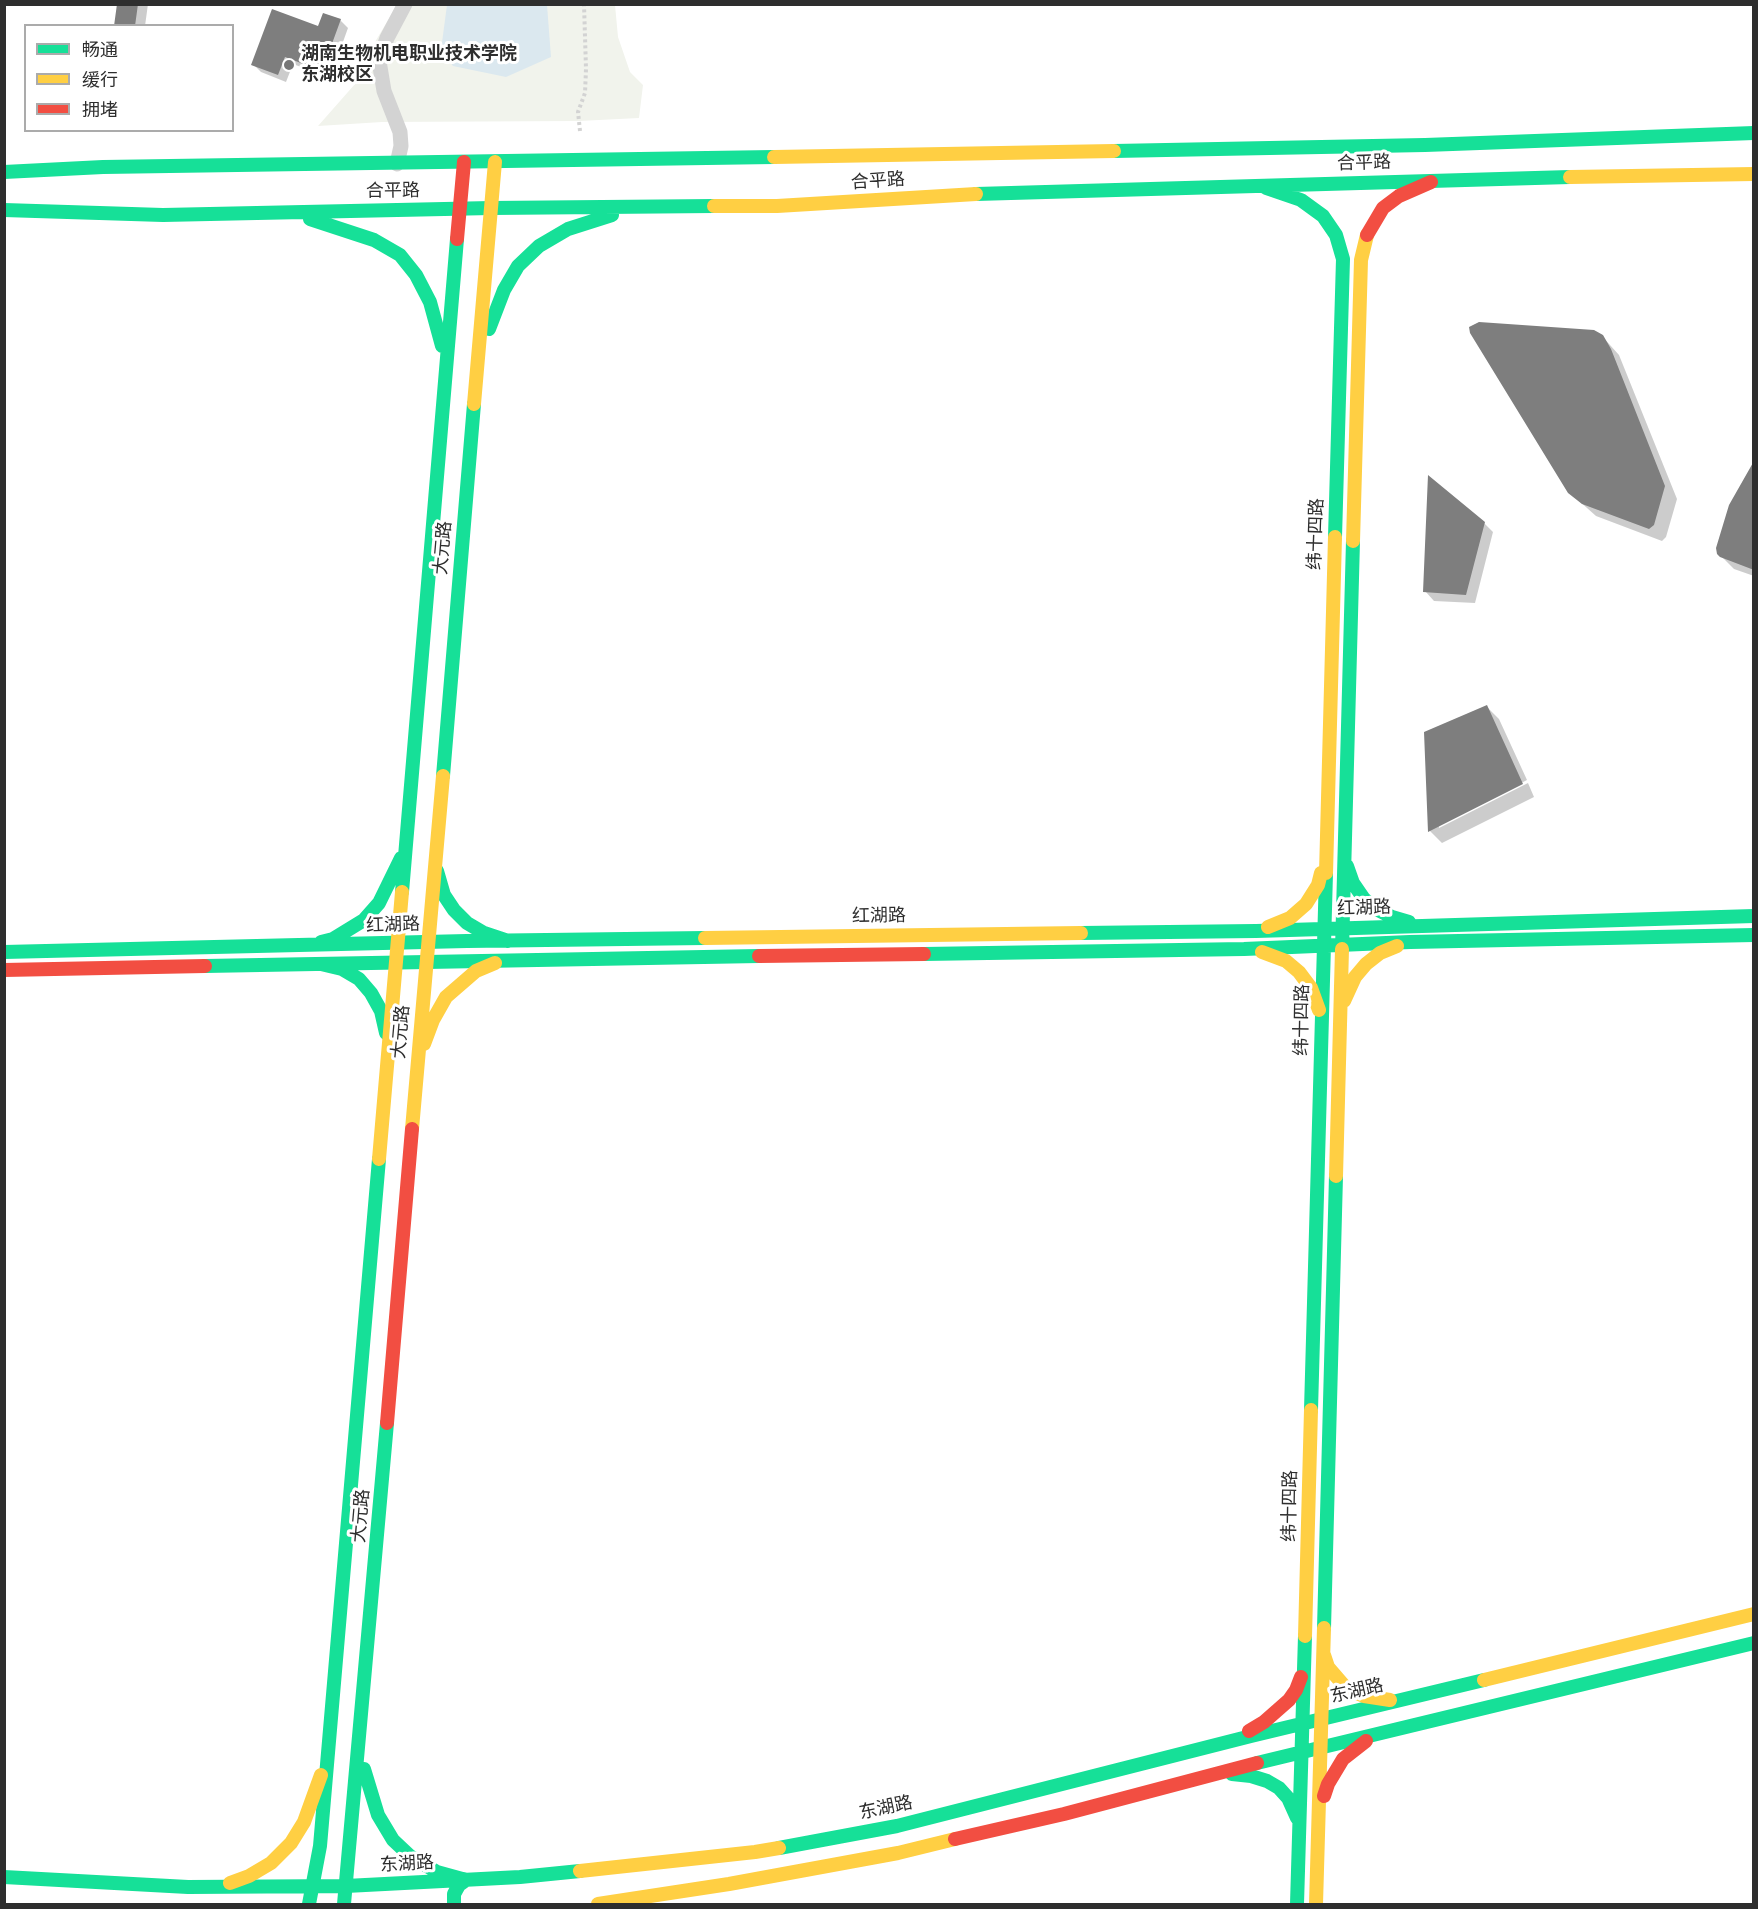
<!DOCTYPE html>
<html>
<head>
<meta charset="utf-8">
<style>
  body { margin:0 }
  #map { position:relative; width:1758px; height:1909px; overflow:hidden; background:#fff; font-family:Jost,"Noto Sans SC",sans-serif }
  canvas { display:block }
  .frame { position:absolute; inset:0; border:6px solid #2e2e2e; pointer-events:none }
  .legend { position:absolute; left:24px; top:24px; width:210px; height:108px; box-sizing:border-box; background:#fff; border:2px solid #ababab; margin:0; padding:8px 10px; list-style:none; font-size:18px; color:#2e2e2e }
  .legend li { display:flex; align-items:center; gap:12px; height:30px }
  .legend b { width:30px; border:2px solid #ababab }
</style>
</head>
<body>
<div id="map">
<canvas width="1758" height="1909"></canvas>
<div class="frame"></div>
<ul class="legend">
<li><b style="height:8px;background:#16e098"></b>畅通</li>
<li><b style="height:8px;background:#ffcf43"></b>缓行</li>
<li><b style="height:8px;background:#f24e42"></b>拥堵</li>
</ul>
</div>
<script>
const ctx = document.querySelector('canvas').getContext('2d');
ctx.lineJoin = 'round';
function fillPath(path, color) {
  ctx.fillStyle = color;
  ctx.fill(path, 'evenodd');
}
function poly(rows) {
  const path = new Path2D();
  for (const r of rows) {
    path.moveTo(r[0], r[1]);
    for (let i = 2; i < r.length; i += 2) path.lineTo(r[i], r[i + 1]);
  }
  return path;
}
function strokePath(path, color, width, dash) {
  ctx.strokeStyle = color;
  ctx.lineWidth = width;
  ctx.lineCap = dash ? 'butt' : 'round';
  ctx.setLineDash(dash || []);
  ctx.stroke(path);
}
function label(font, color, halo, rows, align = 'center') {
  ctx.font = font + ' Jost,"Noto Sans SC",sans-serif';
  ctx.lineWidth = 6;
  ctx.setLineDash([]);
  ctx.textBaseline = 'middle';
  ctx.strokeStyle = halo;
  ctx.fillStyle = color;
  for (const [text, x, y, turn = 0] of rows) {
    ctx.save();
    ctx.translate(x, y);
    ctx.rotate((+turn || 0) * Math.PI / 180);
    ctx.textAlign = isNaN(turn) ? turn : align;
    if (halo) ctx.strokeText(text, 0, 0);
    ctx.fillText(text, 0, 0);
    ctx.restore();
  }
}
const green = poly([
  [397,5,615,5,618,37,630,72,643,85,639,118,579,121,382,122,318,126,370,67,375,42]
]);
const water = poly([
  [447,5,547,5,551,57,506,77,453,66,441,50]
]);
const shadow = poly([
  [118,4,148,4,145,26,115,26],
  [340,20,348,28,330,78,293,64,286,82,261,72,253,64,319,28],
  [1601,335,1619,355,1677,499,1666,537,1662,541,1596,516,1569,492],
  [1754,462,1754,576,1734,569,1718,553,1732,501],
  [1484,523,1493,532,1475,603,1434,601,1425,591],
  [1487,707,1499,719,1527,780,1439,825,1439,828,1528,783,1534,797,1442,843,1430,831,1426,733]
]);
const building = poly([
  [117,4,138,4,135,26,114,26],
  [272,9,318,26,323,13,341,19,322,71,285,57,278,75,251,65],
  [1479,322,1594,330,1603,335,1611,349,1665,486,1654,525,1649,529,1582,504,1568,493,1470,333,1469,327],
  [1754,461,1754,570,1720,557,1717,554,1716,548,1729,505],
  [1428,475,1485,522,1466,595,1423,592],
  [1487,705,1523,784,1428,832,1424,732]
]);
const path = poly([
  [580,131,578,112,585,93,586,69,584,4]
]);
const street = poly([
  [397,164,401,146,400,132,384,91,379,61,387,38,405,4]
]);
const fast = poly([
  [1114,151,1425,145,1754,133],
  [4,172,103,167,774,157],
  [1266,188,1301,200,1323,216,1336,235,1343,259,1335,537],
  [976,194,1570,177],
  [4,210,163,215,491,208,714,206],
  [310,219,374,240,400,255,416,275,430,302,442,346],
  [489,329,504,290,518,266,539,246,568,229,612,215],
  [443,776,474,404],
  [1347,866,1353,883,1364,899,1376,909,1392,917,1409,922],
  [437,871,444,895,454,910,467,923,484,933,508,941],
  [402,892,457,239],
  [1081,933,1256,931,1754,916],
  [321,942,333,939,364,920,379,903,401,858],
  [1342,949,1353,541],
  [4,952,467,941,705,938],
  [924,954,1244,949,1410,942,1754,935],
  [321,964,342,969,359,979,371,993,381,1011,386,1033],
  [205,966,759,956],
  [1311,1410,1326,873],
  [1324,1628,1336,1176],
  [1257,1763,1754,1643],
  [364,1769,378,1815,393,1840,410,1856,437,1872,466,1880],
  [1232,1774,1251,1776,1267,1781,1279,1788,1288,1798,1297,1818],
  [779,1848,897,1826,1251,1736,1484,1680],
  [4,1877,188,1887,346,1886,520,1877,580,1871],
  [309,1904,320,1846,379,1159],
  [344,1904,387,1423],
  [454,1904,454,1894,459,1885,466,1880],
  [1297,1904,1305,1636]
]);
const slow = poly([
  [774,157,1114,151],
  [1570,177,1754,174],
  [714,206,777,206,976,194],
  [474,404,495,162],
  [1353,541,1361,260,1367,235],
  [1326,873,1335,537],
  [1268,927,1290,918,1306,904,1318,885,1321,873],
  [705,938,1081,933],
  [1262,952,1286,961,1299,972,1311,988,1319,1010],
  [1344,1001,1355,977,1366,964,1380,953,1397,946],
  [424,1044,433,1020,446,997,476,971,495,963],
  [412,1129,443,776],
  [379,1159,402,892],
  [1336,1176,1342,949],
  [1305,1636,1311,1410],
  [1324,1655,1328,1667,1347,1689,1364,1696,1390,1700],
  [1484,1680,1754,1614],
  [580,1871,755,1852,779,1848],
  [230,1883,249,1876,271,1863,291,1843,304,1822,321,1775],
  [598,1904,729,1884,898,1853,955,1839],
  [1316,1904,1324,1628]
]);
const jam = poly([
  [1367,235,1383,208,1399,196,1431,182],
  [457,239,464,162],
  [759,956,924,954],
  [4,970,205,966],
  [387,1423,412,1129],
  [1249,1731,1264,1722,1289,1700,1296,1690,1301,1677],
  [1324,1796,1328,1784,1343,1759,1366,1741],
  [955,1839,1064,1814,1257,1763]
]);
const markers = [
  [289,65,6,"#777"]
];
const poiNames = [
  ["湖南生物机电职业技术学院",301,55],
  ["东湖校区",301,76]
];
const streetNames = [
  ["合平路",1364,164,-2],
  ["合平路",878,182,-4],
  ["合平路",393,192,-1],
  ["纬十四路",1317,534,-88],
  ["大元路",444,548,-85],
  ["红湖路",1364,909,-2],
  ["红湖路",879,917,-1],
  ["红湖路",393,926,-2],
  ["纬十四路",1303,1020,-89],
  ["大元路",402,1032,-85],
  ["纬十四路",1291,1506,-89],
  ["大元路",362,1516,-85],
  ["东湖路",1357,1692,-13],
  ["东湖路",886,1809,-12],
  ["东湖路",407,1865,-3]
];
fillPath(green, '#f1f3ec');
fillPath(water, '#dbe8ef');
fillPath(shadow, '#0003');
fillPath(building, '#7e7e7e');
strokePath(path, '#d3d3d3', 4, [3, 3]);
strokePath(street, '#d3d3d3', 15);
strokePath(fast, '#16e098', 14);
strokePath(slow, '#ffcf43', 14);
strokePath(jam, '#f24e42', 14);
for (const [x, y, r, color] of markers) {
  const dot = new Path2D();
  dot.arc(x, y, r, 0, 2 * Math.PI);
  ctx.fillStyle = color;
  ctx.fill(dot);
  strokePath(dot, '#fff', 2);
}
label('bold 18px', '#2e2e2e', '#fff', poiNames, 'left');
label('18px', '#2e2e2e', '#fff', streetNames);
</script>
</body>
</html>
